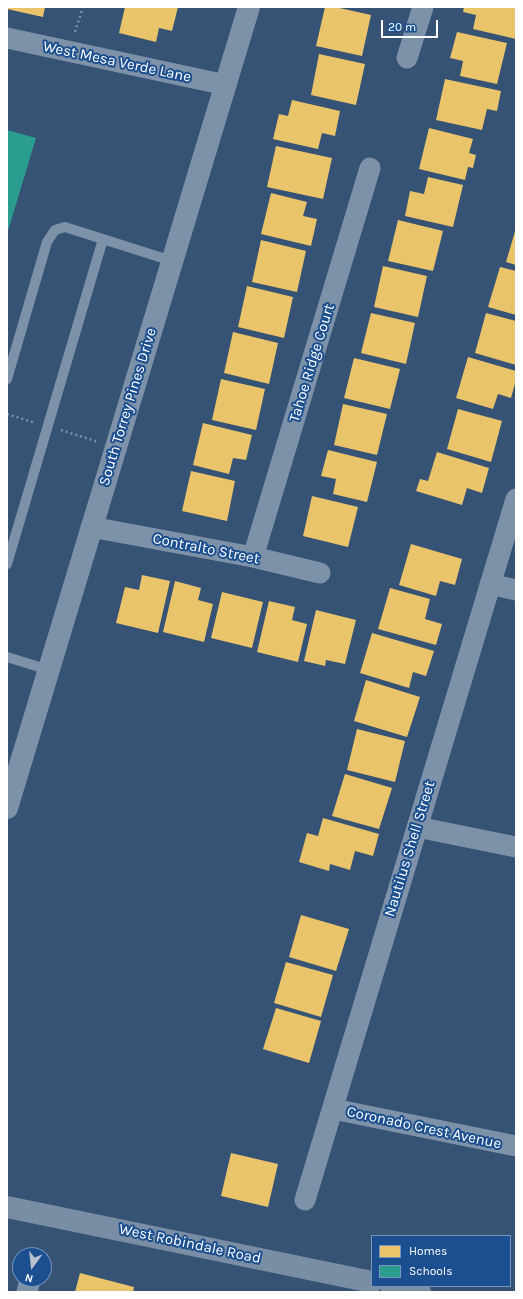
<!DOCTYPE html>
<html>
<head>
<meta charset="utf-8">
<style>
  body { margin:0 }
  #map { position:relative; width:523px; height:1299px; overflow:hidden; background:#365274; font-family:Karla,sans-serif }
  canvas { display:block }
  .frame { position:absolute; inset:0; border:8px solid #fff; pointer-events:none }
  .legend { position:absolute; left:371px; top:1235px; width:140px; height:52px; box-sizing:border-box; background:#1b4f8f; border:1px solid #7695bc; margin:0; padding:5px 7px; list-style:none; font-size:12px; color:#fff }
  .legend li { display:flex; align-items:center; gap:8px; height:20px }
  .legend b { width:20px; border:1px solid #7695bc }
  .north { position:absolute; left:12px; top:1247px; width:40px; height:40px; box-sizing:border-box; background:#1b4f8f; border:1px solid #7695bc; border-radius:50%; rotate:195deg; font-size:11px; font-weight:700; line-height:16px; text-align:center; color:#fff }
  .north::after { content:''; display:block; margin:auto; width:14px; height:18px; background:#b9c2ce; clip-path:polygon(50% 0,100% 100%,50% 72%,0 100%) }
  .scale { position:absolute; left:381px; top:20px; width:57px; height:18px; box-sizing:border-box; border:2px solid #fff; border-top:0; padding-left:5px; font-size:12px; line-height:14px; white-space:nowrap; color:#fff; -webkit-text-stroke:3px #1b4f8f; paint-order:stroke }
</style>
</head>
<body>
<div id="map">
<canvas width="523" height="1299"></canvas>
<div class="frame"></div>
<ul class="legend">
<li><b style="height:11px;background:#e9c46a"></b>Homes</li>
<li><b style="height:11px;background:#2a9d8f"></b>Schools</li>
</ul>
<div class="north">N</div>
<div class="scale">20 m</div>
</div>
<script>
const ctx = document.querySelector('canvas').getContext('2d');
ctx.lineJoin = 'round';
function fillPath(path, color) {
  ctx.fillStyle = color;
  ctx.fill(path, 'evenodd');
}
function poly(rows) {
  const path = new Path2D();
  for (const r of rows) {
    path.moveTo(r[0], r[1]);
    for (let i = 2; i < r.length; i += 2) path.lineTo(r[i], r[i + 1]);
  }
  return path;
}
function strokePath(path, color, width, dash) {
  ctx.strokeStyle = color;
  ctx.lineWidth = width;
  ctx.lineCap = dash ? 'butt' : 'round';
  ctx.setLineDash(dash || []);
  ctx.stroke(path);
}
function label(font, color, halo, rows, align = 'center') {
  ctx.font = font + ' Karla,sans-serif';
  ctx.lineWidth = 4;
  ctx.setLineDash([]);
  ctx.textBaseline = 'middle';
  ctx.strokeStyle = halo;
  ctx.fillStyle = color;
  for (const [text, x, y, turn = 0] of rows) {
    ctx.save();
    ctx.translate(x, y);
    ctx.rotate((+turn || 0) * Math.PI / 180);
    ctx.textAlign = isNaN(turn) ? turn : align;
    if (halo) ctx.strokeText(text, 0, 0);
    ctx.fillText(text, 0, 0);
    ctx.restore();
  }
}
const homes = poly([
  [7,7,45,7,43,17,7,9],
  [125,7,178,7,172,31,159,28,156,42,119,33],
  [325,7,335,7,371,15,362,56,316,46],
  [464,7,516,7,516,39,473,29,476,15,463,12],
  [457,32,507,43,497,84,460,76,463,61,450,58],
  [319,54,365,64,356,105,311,95],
  [445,79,501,91,497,111,487,109,482,130,436,120],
  [292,100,340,111,335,136,322,133,318,149,273,139,279,114,288,116],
  [429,128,473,139,469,153,476,155,473,168,468,167,465,180,419,169],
  [276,146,332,158,323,199,267,187],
  [428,177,463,185,453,227,405,216,410,191,424,194],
  [271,193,307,202,303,216,317,219,311,246,261,234],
  [398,220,443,231,433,271,388,261],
  [516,228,516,265,506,262],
  [261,240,306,251,297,292,252,282],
  [383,266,427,276,418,317,374,307],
  [500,267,516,271,516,315,488,307],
  [247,286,293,297,284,338,238,327],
  [371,313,415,323,406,364,361,353],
  [486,313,516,321,516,365,475,353],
  [233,332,278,343,269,384,224,373],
  [468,357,516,371,516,380,511,398,498,394,493,409,456,398],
  [354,358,400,369,390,409,344,398],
  [221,379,265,389,256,430,212,420],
  [343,404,387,414,377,455,334,445],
  [458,409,502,421,491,462,447,449],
  [203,423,252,435,246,460,233,458,229,474,193,465],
  [328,450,377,462,367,502,333,494,336,479,321,476],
  [437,452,489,468,482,493,467,488,462,505,416,491,420,479,428,481],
  [191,471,235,481,227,521,182,511],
  [312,496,358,507,348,547,303,536],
  [411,544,462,559,455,585,440,581,436,596,399,585],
  [142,575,170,581,158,633,116,623,125,587,139,590],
  [175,581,201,588,198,600,213,604,204,642,163,632],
  [390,588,430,599,425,619,442,624,436,645,378,629],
  [222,592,263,602,252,648,211,638],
  [269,601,295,607,292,620,307,624,298,662,257,652],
  [316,610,356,620,345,664,326,660,325,666,304,661],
  [372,633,434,651,426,676,413,672,409,688,360,673],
  [366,680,420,697,407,737,354,721],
  [357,729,405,741,395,782,347,770],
  [345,774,392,788,379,829,332,816],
  [323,818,379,834,373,856,355,851,350,870,330,864,329,871,299,862,307,833,318,836],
  [301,915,349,929,336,971,289,957],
  [286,962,333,975,321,1017,274,1003],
  [276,1008,321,1021,309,1063,263,1049],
  [231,1153,278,1164,268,1207,221,1196],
  [80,1273,134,1287,133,1292,75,1292]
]);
const schools = poly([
  [7,130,36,138,7,234]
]);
const path = poly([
  [75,32,83,7],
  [7,414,35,423],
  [61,430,98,442]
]);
const service = poly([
  [7,379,47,242,55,230,65,227,172,261],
  [7,564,103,239],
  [7,657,49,670]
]);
const minor = poly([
  [7,38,226,85],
  [407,58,423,7],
  [91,527,253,557,320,573],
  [253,557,370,168],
  [490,584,516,590],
  [417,827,516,847],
  [333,1109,516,1146],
  [305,1200,516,499],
  [27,1292,29,1284]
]);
const tertiary = poly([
  [7,808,249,7]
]);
const secondary = poly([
  [7,1207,372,1282],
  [391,1286,420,1292]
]);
const streetNames = [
  ["West Mesa Verde Lane",117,62,12],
  ["Tahoe Ridge Court",312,363,-73],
  ["South Torrey Pines Drive",128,407,-73],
  ["Contralto Street",206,549,11],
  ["Nautilus Shell Street",410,849,-73],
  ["Coronado Crest Avenue",424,1128,12],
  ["West Robindale Road",190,1244,12]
];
fillPath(homes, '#e9c46a');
fillPath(schools, '#2a9d8f');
strokePath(path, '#7d92a8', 2.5, [2, 3]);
strokePath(service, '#7d92a8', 10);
strokePath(minor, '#7d92a8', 21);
strokePath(tertiary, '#7d92a8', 22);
strokePath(secondary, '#798da4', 22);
label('15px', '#fff', '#1b4f8f', streetNames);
</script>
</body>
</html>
